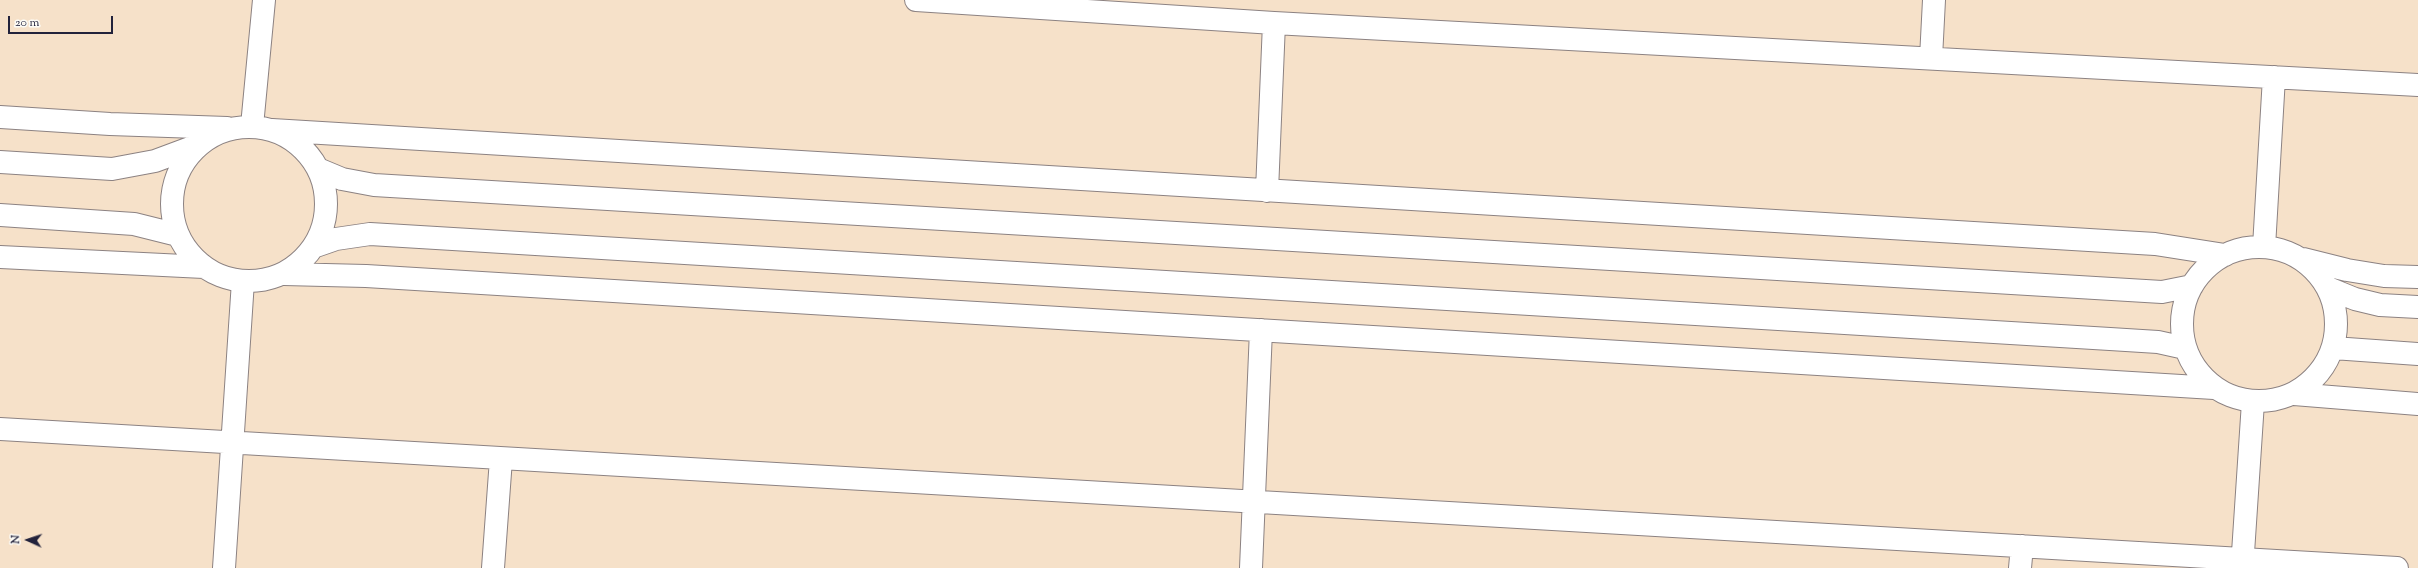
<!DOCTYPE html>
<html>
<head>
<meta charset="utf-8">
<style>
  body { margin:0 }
  #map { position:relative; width:2418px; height:568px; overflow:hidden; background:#f6e1c9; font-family:"Sorts Mill Goudy",serif }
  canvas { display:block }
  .north { position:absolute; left:8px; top:520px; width:40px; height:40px; -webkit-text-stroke:3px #fdfcf7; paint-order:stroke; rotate:273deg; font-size:11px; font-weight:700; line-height:16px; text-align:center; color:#22223b }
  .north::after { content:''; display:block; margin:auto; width:14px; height:18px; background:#22223b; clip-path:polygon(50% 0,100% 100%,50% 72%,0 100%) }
  .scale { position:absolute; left:8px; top:16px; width:105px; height:18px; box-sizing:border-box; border:2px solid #22223b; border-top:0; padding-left:5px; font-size:12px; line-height:14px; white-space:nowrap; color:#22223b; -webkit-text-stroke:3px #fdfcf7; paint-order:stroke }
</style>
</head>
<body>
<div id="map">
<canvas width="2418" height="568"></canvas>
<div class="north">N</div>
<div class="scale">20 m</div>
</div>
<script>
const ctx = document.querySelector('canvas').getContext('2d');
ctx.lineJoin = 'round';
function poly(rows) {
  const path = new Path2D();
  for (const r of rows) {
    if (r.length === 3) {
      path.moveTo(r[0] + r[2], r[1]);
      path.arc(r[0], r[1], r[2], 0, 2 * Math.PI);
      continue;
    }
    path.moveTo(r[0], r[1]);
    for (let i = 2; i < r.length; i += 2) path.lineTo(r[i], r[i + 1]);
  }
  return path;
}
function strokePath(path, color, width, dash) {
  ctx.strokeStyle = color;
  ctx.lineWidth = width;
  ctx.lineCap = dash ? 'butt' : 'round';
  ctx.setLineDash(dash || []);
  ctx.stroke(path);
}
const street = poly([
  [916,0,1274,23,2418,85],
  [1931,58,1934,0],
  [0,117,110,124,227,128],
  [252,126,264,0],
  [249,204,77],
  [272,130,2155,244,2225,255],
  [0,162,112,169,155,161,198,145],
  [318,169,342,179,374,185,2162,292,2192,286],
  [1267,191,1274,23],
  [0,215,134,224,178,235],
  [2259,324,77],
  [313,247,336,239,370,234,2110,339,2158,342,2185,348],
  [2264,247,2274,77],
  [0,257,204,267],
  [2303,259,2347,270,2384,276,2418,277],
  [284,274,366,276,2214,388],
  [2328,288,2355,299,2380,305,2418,307],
  [2333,348,2418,354],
  [2294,394,2418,404],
  [0,429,2397,568],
  [224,568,243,281],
  [493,568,501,459],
  [1251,568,1261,330],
  [2020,568,2022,546],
  [2242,568,2253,402]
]);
strokePath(street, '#8c8282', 24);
strokePath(street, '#fff', 22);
</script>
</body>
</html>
